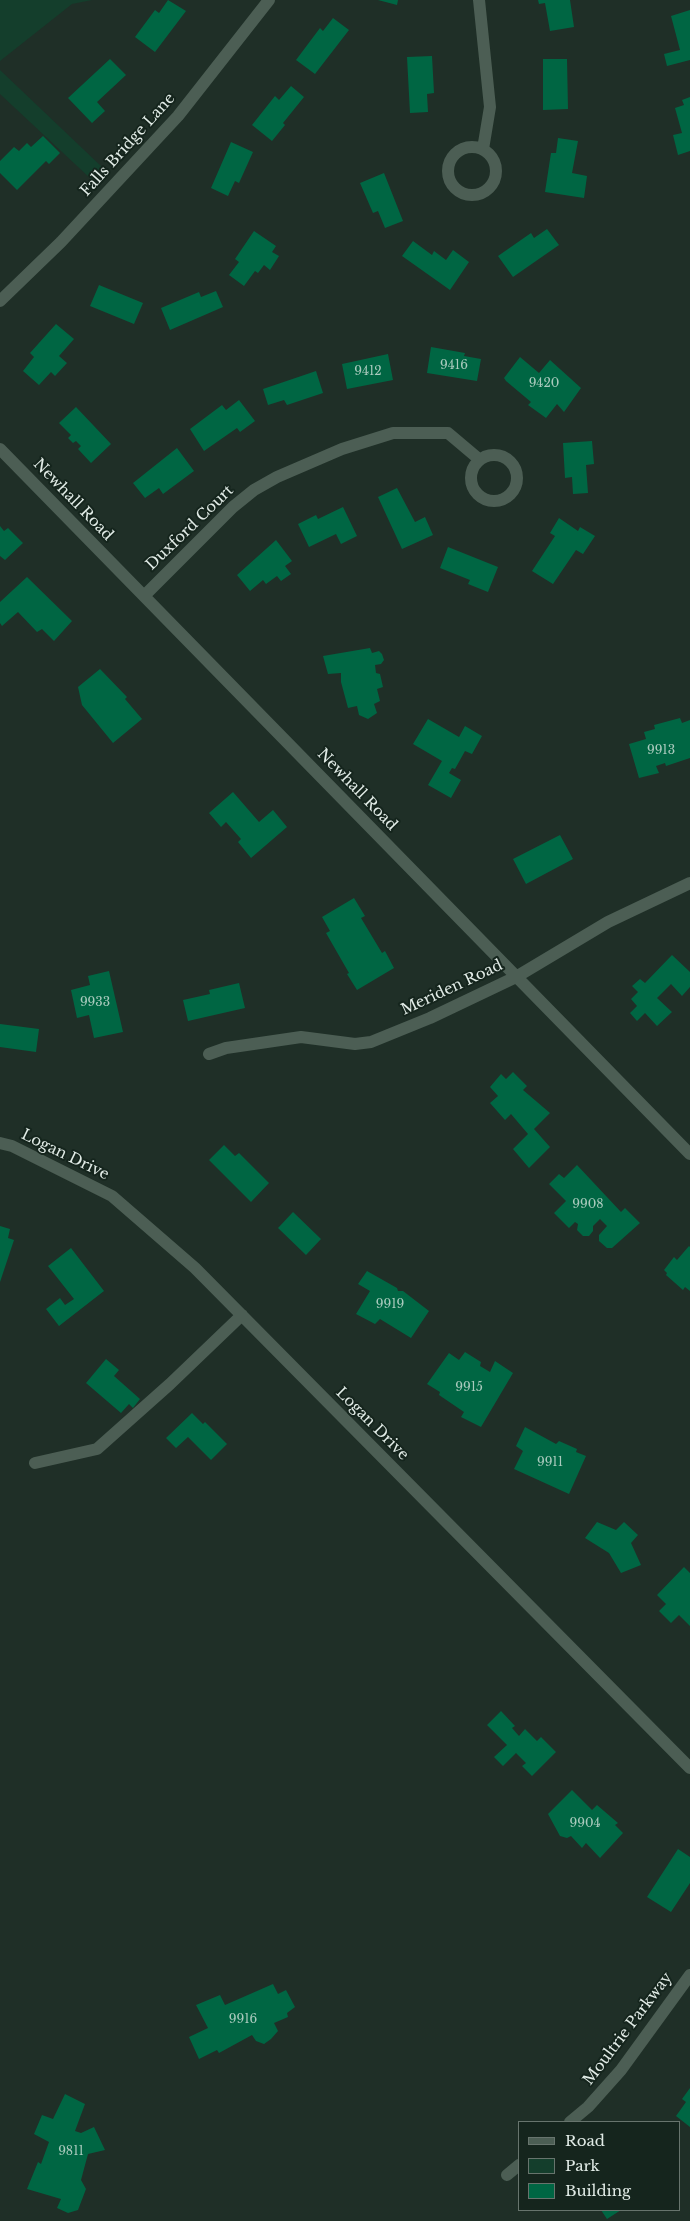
<!DOCTYPE html>
<html>
<head>
<meta charset="utf-8">
<style>
  body { margin:0 }
  #map { position:relative; width:690px; height:2221px; overflow:hidden; background:#1f2f27; font-family:"Libre Baskerville",serif }
  canvas { display:block }
  .legend { position:absolute; left:518px; top:2121px; width:162px; height:90px; box-sizing:border-box; background:#15251d; border:1px solid #67746d; margin:0; padding:6px 9px; list-style:none; font-size:15px; color:#e1ebe6 }
  .legend li { display:flex; align-items:center; gap:10px; height:25px }
  .legend b { width:25px; border:1px solid #67746d }
</style>
</head>
<body>
<div id="map">
<canvas width="690" height="2221"></canvas>
<ul class="legend">
<li><b style="height:6px;background:#4c5e54"></b>Road</li>
<li><b style="height:14px;background:#143e2c"></b>Park</li>
<li><b style="height:14px;background:#006643"></b>Building</li>
</ul>
</div>
<script>
const ctx = document.querySelector('canvas').getContext('2d');
ctx.lineJoin = 'round';
function fillPath(path, color) {
  ctx.fillStyle = color;
  ctx.fill(path, 'evenodd');
}
function poly(rows) {
  const path = new Path2D();
  for (const r of rows) {
    if (r.length === 3) {
      path.moveTo(r[0] + r[2], r[1]);
      path.arc(r[0], r[1], r[2], 0, 2 * Math.PI);
      continue;
    }
    path.moveTo(r[0], r[1]);
    for (let i = 2; i < r.length; i += 2) path.lineTo(r[i], r[i + 1]);
  }
  return path;
}
function strokePath(path, color, width, dash) {
  ctx.strokeStyle = color;
  ctx.lineWidth = width;
  ctx.lineCap = dash ? 'butt' : 'round';
  ctx.setLineDash(dash || []);
  ctx.stroke(path);
}
function label(font, color, halo, rows, align = 'center') {
  ctx.font = font + ' "Libre Baskerville",serif';
  ctx.lineWidth = 4;
  ctx.setLineDash([]);
  ctx.textBaseline = 'middle';
  ctx.strokeStyle = halo;
  ctx.fillStyle = color;
  for (const [text, x, y, turn = 0] of rows) {
    ctx.save();
    ctx.translate(x, y);
    ctx.rotate((+turn || 0) * Math.PI / 180);
    ctx.textAlign = isNaN(turn) ? turn : align;
    if (halo) ctx.strokeText(text, 0, 0);
    ctx.fillText(text, 0, 0);
    ctx.restore();
  }
}
const green = poly([
  [0,0,92,0,72,4,0,61],
  [0,70,102,167,91,179,0,94]
]);
const building = poly([
  [168,0,186,11,155,52,135,37,155,10,159,13],
  [378,0,398,0,397,5],
  [538,0,570,0,574,27,550,31,545,3,539,4],
  [690,10,690,60,667,66,664,54,680,50,671,16],
  [333,18,349,30,315,74,296,60,320,28,323,31],
  [432,56,434,93,427,94,428,112,410,113,407,57],
  [110,59,126,75,97,102,105,111,92,123,68,98],
  [543,59,567,59,568,109,543,110],
  [291,86,304,97,283,123,285,125,272,141,252,125,275,96,279,100],
  [690,97,690,151,678,155,673,135,682,133,675,108,684,105,682,100],
  [43,136,60,153,49,164,46,161,17,190,0,173,0,161,14,147,19,151,27,143,31,147],
  [558,138,578,141,572,173,587,176,584,198,545,192,551,153,556,153],
  [231,142,253,152,239,183,235,181,228,196,211,188],
  [384,173,403,221,385,228,378,211,373,213,360,183],
  [547,229,559,245,513,277,498,256,531,233,534,238],
  [254,231,276,246,272,252,279,256,270,270,264,265,258,273,255,271,244,286,229,275,239,262,235,259],
  [413,241,432,255,434,251,446,260,453,250,469,262,450,290,402,256],
  [99,285,143,303,134,324,90,306],
  [216,291,223,307,170,330,161,308,199,292,201,297],
  [56,324,74,339,59,356,67,363,55,376,51,372,39,385,23,371,34,357,30,353],
  [431,347,465,353,464,356,481,359,477,381,427,373],
  [388,354,393,380,347,389,342,364],
  [520,357,539,373,550,360,581,388,564,412,557,404,546,418,528,405,531,402,506,381,504,378],
  [316,371,323,393,287,405,284,400,268,405,263,389],
  [239,400,255,421,240,432,237,428,204,451,190,429,222,405,226,410],
  [76,407,111,444,91,463,78,449,81,446,76,441,73,443,68,438,71,435,59,423],
  [592,441,594,464,586,465,588,493,573,494,572,477,565,478,563,443],
  [177,448,194,471,163,494,159,488,145,498,133,483],
  [397,488,415,522,425,517,433,535,402,549,378,497],
  [343,507,357,536,341,544,336,534,309,547,298,524,316,515,318,519],
  [559,518,578,531,580,527,595,536,583,554,576,550,553,584,532,571,555,536,550,533],
  [0,526,4,531,8,528,23,543,5,560,0,556],
  [276,540,292,561,285,566,291,574,281,581,277,576,266,584,263,580,250,591,237,575],
  [448,547,498,567,488,592,468,584,470,580,440,568],
  [27,577,72,621,54,641,42,629,37,632,18,612,2,626,0,623,0,602],
  [370,648,372,653,379,651,382,654,384,660,381,664,375,665,376,673,380,674,383,687,377,689,380,701,374,704,377,713,368,719,359,715,357,706,348,708,341,682,341,673,328,674,323,656],
  [100,669,127,697,125,699,142,719,113,743,82,705,78,687],
  [680,718,682,723,690,720,690,758,666,766,665,763,656,766,659,773,639,778,629,744,646,739,644,732,655,729,654,725],
  [428,719,459,737,465,726,482,736,472,754,465,751,455,769,452,768,449,773,461,780,451,798,428,785,442,761,413,744],
  [233,792,259,822,273,810,287,827,251,858,238,842,241,839,226,822,221,827,209,813],
  [560,835,573,859,526,884,513,859],
  [354,898,365,916,361,918,382,953,385,951,394,968,357,990,347,974,349,973,326,933,330,931,322,917],
  [672,955,690,972,690,987,682,996,671,984,657,998,672,1012,657,1026,645,1013,637,1021,630,1013,637,1006,631,999,638,992,632,986,640,979,645,983],
  [109,971,123,1032,94,1038,89,1015,77,1018,71,990,90,985,88,976],
  [239,983,245,1008,188,1021,183,1000,210,994,209,990],
  [0,1024,39,1029,36,1052,0,1047],
  [513,1072,527,1086,523,1090,550,1113,534,1129,550,1147,529,1168,513,1149,528,1134,511,1114,505,1120,490,1103,498,1096,490,1087,501,1074,506,1079],
  [224,1145,235,1156,239,1153,269,1183,251,1202,209,1160],
  [577,1165,621,1212,625,1208,640,1223,612,1248,607,1248,599,1241,599,1235,607,1226,600,1219,593,1226,593,1231,589,1236,583,1236,577,1230,578,1224,575,1222,569,1228,554,1213,566,1201,549,1184,559,1174,564,1178],
  [293,1212,321,1239,306,1255,278,1228],
  [0,1226,10,1229,8,1238,14,1240,0,1282],
  [689,1246,690,1247,690,1291,685,1287,683,1290,666,1275,667,1273,664,1270,674,1257,677,1260],
  [71,1248,104,1291,59,1326,46,1309,60,1298,65,1305,74,1299,48,1266],
  [367,1271,397,1288,398,1291,403,1291,429,1311,411,1338,380,1319,375,1324,356,1314,370,1291,358,1284],
  [465,1352,481,1362,480,1366,490,1372,495,1361,513,1373,481,1427,461,1417,464,1412,439,1395,440,1392,427,1384,449,1353,459,1360],
  [106,1359,119,1370,114,1376,140,1399,133,1408,129,1404,121,1413,86,1383],
  [192,1413,203,1424,205,1422,227,1444,211,1460,188,1437,176,1448,166,1438],
  [525,1427,556,1444,559,1441,577,1449,576,1452,586,1456,569,1494,514,1469,523,1451,516,1446],
  [597,1522,616,1530,624,1522,638,1535,631,1543,641,1565,621,1573,609,1553,585,1538],
  [684,1567,690,1573,690,1626,679,1615,671,1623,659,1611,666,1604,657,1595],
  [501,1711,515,1726,512,1728,519,1736,525,1729,537,1741,541,1737,556,1752,532,1776,522,1766,526,1763,516,1753,503,1766,494,1757,507,1745,487,1725],
  [572,1790,592,1810,597,1805,618,1823,615,1825,623,1833,600,1858,586,1843,582,1848,571,1836,567,1838,560,1836,548,1814],
  [678,1849,690,1857,690,1883,671,1912,647,1897],
  [273,1984,278,1994,286,1990,295,2007,287,2013,288,2017,274,2023,278,2031,271,2039,264,2044,256,2041,252,2035,219,2053,217,2050,199,2059,189,2037,208,2028,196,2005,220,1995,225,2005],
  [690,2088,690,2127,676,2116,686,2102,682,2099],
  [65,2094,85,2104,75,2131,81,2133,94,2127,105,2150,88,2154,81,2180,86,2189,78,2210,68,2213,57,2208,61,2199,27,2189,38,2162,41,2164,49,2142,34,2134,42,2115,53,2119],
  [601,2210,621,2210,607,2219]
]);
const minor = poly([
  [479,0,490,107,483,149],
  [472,171,24],
  [0,301,61,242,178,116,269,0],
  [0,449,690,1154],
  [494,478,23],
  [144,596,233,507,254,490,277,477,342,449,393,433,448,433,480,460],
  [209,1054,226,1048,301,1037,355,1044,371,1042,430,1018,516,977,608,922,690,883],
  [0,1143,12,1146,112,1196,195,1268,690,1768],
  [35,1463,97,1449,170,1384,242,1315],
  [570,2122,588,2107,621,2070,690,1975],
  [507,2175,519,2165]
]);
const numberNames = [
  ["9416",454,366],
  ["9412",368,372],
  ["9420",544,384],
  ["9913",661,751],
  ["9933",95,1003],
  ["9908",588,1205],
  ["9919",390,1305],
  ["9915",469,1388],
  ["9911",550,1463],
  ["9904",585,1824],
  ["9916",243,2020],
  ["9811",71,2152]
];
const streetNames = [
  ["Falls Bridge Lane",128,145,-48],
  ["Newhall Road",73,500,46],
  ["Duxford Court",190,528,-44],
  ["Newhall Road",357,790,46],
  ["Meriden Road",452,988,-25],
  ["Logan Drive",65,1155,26],
  ["Logan Drive",372,1424,45],
  ["Moultrie Parkway",628,2029,-53]
];
fillPath(green, '#143e2c');
fillPath(building, '#006643');
strokePath(minor, '#4c5e54', 12);
label('12px', '#a9cabd', null, numberNames);
label('15px', '#e1ebe6', '#15251d', streetNames);
</script>
</body>
</html>
